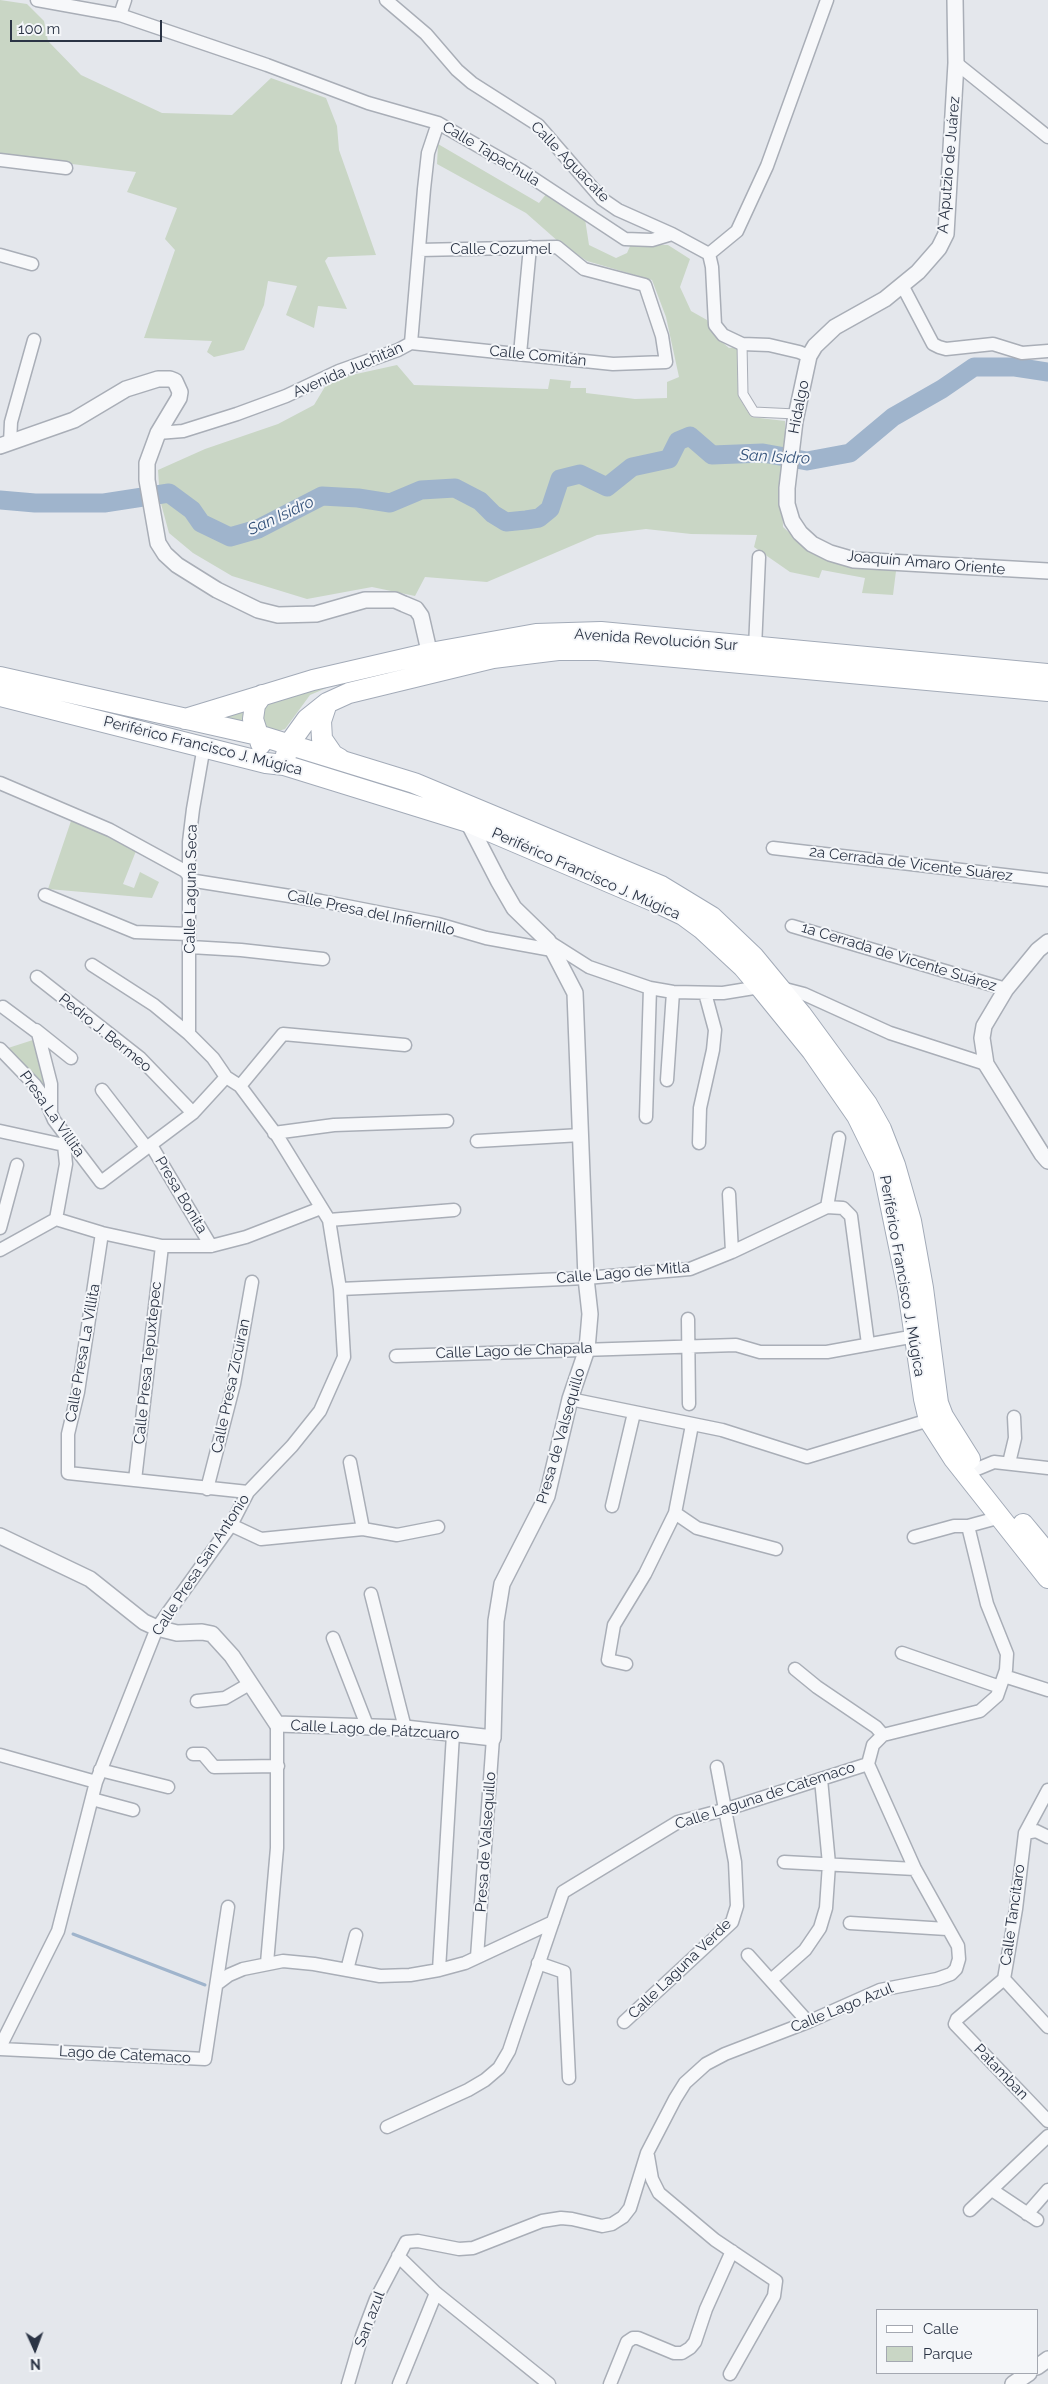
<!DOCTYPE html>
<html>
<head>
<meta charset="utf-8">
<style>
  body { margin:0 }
  #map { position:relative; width:1048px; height:2384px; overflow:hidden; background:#e4e7ec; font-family:Raleway,sans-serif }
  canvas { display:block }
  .legend { position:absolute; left:876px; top:2309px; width:162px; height:65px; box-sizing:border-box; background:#f4f6f9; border:1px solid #a4a8b1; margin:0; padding:6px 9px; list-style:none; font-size:15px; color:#2b3445 }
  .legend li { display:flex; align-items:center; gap:10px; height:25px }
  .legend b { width:25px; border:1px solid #a4a8b1 }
  .north { position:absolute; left:10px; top:2324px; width:50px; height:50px; -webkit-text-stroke:4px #f4f6f9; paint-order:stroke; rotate:178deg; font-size:14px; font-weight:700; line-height:20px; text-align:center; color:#2b3445 }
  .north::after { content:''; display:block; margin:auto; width:18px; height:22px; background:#2b3445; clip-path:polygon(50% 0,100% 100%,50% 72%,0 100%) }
  .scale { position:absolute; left:10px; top:20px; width:152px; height:22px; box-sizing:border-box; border:2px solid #2b3445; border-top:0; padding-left:6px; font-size:15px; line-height:18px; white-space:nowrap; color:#2b3445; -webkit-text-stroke:4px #f4f6f9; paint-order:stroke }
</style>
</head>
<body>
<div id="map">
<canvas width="1048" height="2384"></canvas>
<ul class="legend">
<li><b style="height:6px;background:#fff"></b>Calle</li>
<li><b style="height:14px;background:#c9d6c5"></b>Parque</li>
</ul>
<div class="north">N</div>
<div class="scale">100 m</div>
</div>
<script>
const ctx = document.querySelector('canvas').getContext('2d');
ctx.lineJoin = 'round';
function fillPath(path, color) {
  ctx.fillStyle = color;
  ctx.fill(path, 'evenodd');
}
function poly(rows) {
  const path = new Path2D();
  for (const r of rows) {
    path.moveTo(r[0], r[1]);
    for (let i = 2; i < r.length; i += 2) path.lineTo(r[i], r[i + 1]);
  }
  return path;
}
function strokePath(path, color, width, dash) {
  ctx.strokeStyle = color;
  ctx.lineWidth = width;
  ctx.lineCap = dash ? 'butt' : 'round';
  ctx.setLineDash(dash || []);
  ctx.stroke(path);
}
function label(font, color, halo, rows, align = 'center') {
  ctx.font = font + ' Raleway,sans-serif';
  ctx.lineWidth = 4;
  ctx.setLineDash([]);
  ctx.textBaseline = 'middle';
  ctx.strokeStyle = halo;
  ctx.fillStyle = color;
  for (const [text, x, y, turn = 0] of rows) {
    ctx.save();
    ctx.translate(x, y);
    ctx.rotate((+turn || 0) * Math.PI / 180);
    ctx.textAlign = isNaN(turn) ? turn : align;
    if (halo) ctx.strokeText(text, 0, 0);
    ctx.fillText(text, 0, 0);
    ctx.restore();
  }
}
const green = poly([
  [0,0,27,4,44,21,48,41,81,75,162,113,232,115,271,78,326,98,337,126,339,150,376,255,328,257,325,261,347,309,318,306,314,328,286,315,297,286,268,281,264,305,244,350,214,357,207,352,212,341,144,338,175,250,165,239,177,208,127,192,136,172,0,155],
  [438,144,539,203,547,193,585,219,589,245,616,258,627,253,631,244,668,245,690,259,680,287,691,311,707,320,715,336,729,348,737,347,738,396,751,417,785,421,785,452,782,491,783,527,813,554,846,566,896,571,893,595,862,593,865,578,822,570,819,578,790,572,754,547,757,535,691,534,646,529,597,535,487,582,425,577,415,596,372,587,307,599,232,576,193,553,169,533,160,500,158,470,205,449,278,424,314,405,329,380,397,365,414,385,548,389,550,379,571,381,570,388,586,388,586,393,635,399,667,398,667,382,679,377,666,317,652,280,587,261,560,243,526,213,437,164],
  [352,677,310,695,285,729,275,732,223,718],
  [72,818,108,833,136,851,123,884,134,888,140,872,159,882,152,898,48,889],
  [36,1039,48,1100,5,1049]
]);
const stream = poly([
  [73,1934,205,1985]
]);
const river = poly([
  [0,500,35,503,104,503,169,493,192,510,201,523,230,537,258,529,322,496,358,498,390,503,421,490,455,488,480,501,493,514,506,522,526,520,539,518,550,509,560,479,580,474,607,487,632,467,669,459,678,441,690,436,712,455,763,453,807,461,850,453,893,417,942,389,974,367,1015,367,1048,372]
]);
const pedestrian = poly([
  [742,344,743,394,754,412,796,414]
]);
const minor = poly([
  [37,0,120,15,267,65,368,103,438,123,522,171,625,239,652,240,672,234],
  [386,0,426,34,457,70,472,83,538,125,602,199,618,210,672,234,709,254,712,267,715,325,723,335,742,344,769,345,799,352,809,356],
  [120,15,125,0],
  [956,63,1048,137],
  [0,160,66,168],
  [709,254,737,231,767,166,827,0],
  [0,255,32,264],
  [902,285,933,344,939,347,946,349,993,344,1022,353,1048,351],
  [411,343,613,364,666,362,662,336,645,285,584,269,557,247,419,250],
  [411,343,424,189,428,153,438,123],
  [520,354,530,247],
  [158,433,183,431,237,414,286,396,339,371,398,350,411,343],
  [10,443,11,422,34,340],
  [755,648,759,557],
  [0,783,110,830,185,871,189,876],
  [773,848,1048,880],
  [189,880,321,901,438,924,486,938,552,950],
  [45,895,135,932,189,934],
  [792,926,1006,989],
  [548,941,589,967,650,988,673,992,723,993,760,987],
  [190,947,241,950,323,959],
  [37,977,140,1058,193,1113],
  [781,988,804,994,890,1033,986,1064],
  [3,1007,38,1033,51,1084,51,1110],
  [36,1030,71,1058],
  [189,1034,189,842,193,809,204,746],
  [0,1049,35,1085,45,1099,54,1120,101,1182,193,1113,226,1077],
  [667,1080,673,992],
  [240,1086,283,1034,405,1045],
  [102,1090,146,1147],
  [646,1117,650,988],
  [0,1131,64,1145],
  [274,1133,334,1125,447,1121],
  [477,1141,581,1135],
  [699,1143,700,1108,713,1050,715,1030,705,993],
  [151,1145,211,1246],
  [729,1194,732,1252],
  [827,1207,839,1138],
  [56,1219,102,1233,162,1246,211,1246,246,1237,321,1208],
  [56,1219,66,1164,64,1145,66,1136],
  [329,1220,454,1210],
  [0,1228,17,1165],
  [102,1233,78,1392,68,1434,68,1473,248,1492],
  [0,1250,56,1219],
  [340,1289,586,1278,690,1269,732,1252,827,1207,843,1208,851,1216,868,1344],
  [688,1319,689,1404],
  [396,1356,736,1345,760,1352,827,1352,921,1335],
  [570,1399,722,1430,807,1457,929,1420],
  [350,1462,363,1529],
  [1009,1463,1015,1438,1014,1417],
  [977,1469,994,1462,1048,1468],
  [135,1480,162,1246],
  [207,1489,234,1384,252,1282],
  [612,1506,634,1413],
  [675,1513,697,1528,776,1549],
  [231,1525,261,1539,363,1529,397,1535,438,1527],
  [914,1537,954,1526,968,1526,1001,1517],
  [371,1594,405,1728],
  [333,1638,368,1728],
  [902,1653,1000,1687],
  [626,1664,608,1660,614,1625,645,1574,675,1513,692,1425],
  [795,1669,817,1687,876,1727,883,1735],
  [1004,1676,1048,1690],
  [197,1701,225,1698,251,1683],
  [193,1754,203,1754,214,1767,278,1766],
  [0,1755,96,1782],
  [100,1770,168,1787],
  [1048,1790,1025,1833,1016,1909,1004,1979,957,2019,955,2024,1048,2121],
  [92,1799,133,1810],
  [1025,1833,1036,1831,1048,1837],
  [784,1862,915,1869],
  [850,1923,947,1929],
  [748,1955,808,2022],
  [477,1957,493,1738],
  [267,1963,277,1848,277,1724],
  [538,1963,564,1972,569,2078],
  [347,1970,356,1935],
  [439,1970,453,1734],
  [1004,1979,1048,2027],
  [771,1980,805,1950,820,1928,826,1908,829,1864,821,1779],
  [217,1984,229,1975,243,1969,283,1961,314,1964,380,1976,410,1975,439,1970,465,1963,553,1922],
  [624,2022,732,1922,737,1906,735,1862,717,1767],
  [0,2047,58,1931,96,1782,157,1628,231,1525,248,1492,292,1446,320,1411,344,1357,340,1289,329,1220,278,1137,240,1086,226,1077,213,1058,189,1034,154,1005,92,965],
  [0,2049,205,2059,228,1907],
  [387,2127,468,2090,485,2080,499,2068,509,2051,517,2027,563,1892,678,1822,727,1809,868,1764],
  [648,2156,652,2179,659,2193,715,2240,776,2281,774,2296,730,2374],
  [992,2190,1037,2220],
  [970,2210,1048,2136],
  [1027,2214,1048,2190],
  [398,2256,436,2293,549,2384],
  [348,2384,362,2336,376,2299,406,2242,418,2241,459,2249,473,2248,542,2221,561,2218,572,2219,602,2226,612,2224,623,2217,630,2208,647,2153,675,2099,685,2083,706,2064,725,2054,808,2022,880,1990,937,1979,951,1974,956,1969,959,1959,958,1946,915,1869,868,1764,873,1745,883,1735,980,1711,997,1696,1006,1670,1007,1654,987,1604,968,1526],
  [399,2384,436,2293],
  [610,2384,627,2342,633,2338,638,2338,674,2353,682,2353,690,2348,695,2342,706,2309,732,2251]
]);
const tertiary = poly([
  [955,0,956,63,946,234,939,248,918,272,885,299,835,327,815,346,809,356,795,421,787,488,787,504,792,521,800,533,812,544,830,553,854,560,1048,571],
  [0,446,74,420,126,389,158,379,170,379,175,381,180,392,179,398,158,433,147,463,147,480,158,543,165,554,177,565,217,590,258,610,278,615,316,614,365,600,395,600,404,604,416,609,421,616,432,664],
  [1048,942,1038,950,1006,989,984,1026,982,1038,986,1064,1042,1154,1048,1161],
  [0,1536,90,1579,144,1622,157,1628,177,1633,202,1632,212,1634,232,1656,277,1724,405,1728,493,1738,496,1621,502,1584,547,1496,570,1399,587,1349,590,1314,586,1278,575,993,548,941,514,908,499,882,468,822,472,819],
  [1037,2367,1048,2359],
  [1013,2384,1029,2373]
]);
const primary = poly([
  [0,677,258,735,414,783,661,886,712,917,754,957,801,1014,867,1104,881,1129,895,1165,911,1221,923,1288,938,1403,943,1416,970,1459],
  [0,696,266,763,284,765,468,822,658,903,683,915,702,929,743,967,760,987,812,1051,857,1116,883,1169,908,1290,924,1399,929,1420,954,1459,1048,1578],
  [327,703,321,721,322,739,333,755,340,759],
  [185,719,313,680,430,653,536,634,601,632,1048,674],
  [261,744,253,719,255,705,262,695],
  [286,755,289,744,307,719,327,703,349,693,493,658,558,650,598,650,1048,691],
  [1023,1524,1048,1554]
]);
const streetNames = [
  ["Calle Tapachula",491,154,31],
  ["Calle Aguacate",570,162,46],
  ["A Aputzio de Juárez",949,165,-85],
  ["Calle Cozumel",501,249],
  ["Calle Comitán",538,356,6],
  ["Avenida Juchitán",348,370,-23],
  ["Hidalgo",799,407,-79],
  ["Joaquín Amaro Oriente",926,563,5],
  ["Avenida Revolución Sur",656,640,4],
  ["Periférico Francisco J. Múgica",203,746,14],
  ["2a Cerrada de Vicente Suárez",911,864,7],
  ["Periférico Francisco J. Múgica",586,874,24],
  ["Calle Laguna Seca",191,889,-89],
  ["Calle Presa del Infiernillo",371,913,12],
  ["1a Cerrada de Vicente Suárez",899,957,17],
  ["Pedro J. Bermeo",105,1033,39],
  ["Presa La Villita",52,1114,55],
  ["Presa Bonita",181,1195,59],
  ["Calle Lago de Mitla",623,1273,-5],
  ["Periférico Francisco J. Múgica",902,1276,80],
  ["Calle Lago de Chapala",514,1351,-2],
  ["Calle Presa La Villita",83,1353,-80],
  ["Calle Presa Tepuxtepec",148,1363,-84],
  ["Calle Presa Zicuiran",231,1386,-78],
  ["Presa de Valsequillo",561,1436,-74],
  ["Calle Presa San Antonio",201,1565,-57],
  ["Calle Lago de Pátzcuaro",375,1730,3],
  ["Calle Laguna de Catemaco",765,1796,-18],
  ["Presa de Valsequillo",486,1842,-86],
  ["Calle Tancítaro",1013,1915,-82],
  ["Calle Laguna Verde",680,1969,-44],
  ["Calle Lago Azul",842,2008,-22],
  ["Lago de Catemaco",125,2055,3],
  ["Patamban",1001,2072,46],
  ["San azul",370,2319,-69]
];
const waterNames = [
  ["San Isidro",775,457,3],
  ["San Isidro",281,516,-25]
];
fillPath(green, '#c9d6c5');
strokePath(stream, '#9fb4cc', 3);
strokePath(river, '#9fb4cc', 19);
strokePath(pedestrian, '#a9aeb7', 11);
strokePath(minor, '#a9aeb7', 15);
strokePath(tertiary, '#a9aeb7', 18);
strokePath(primary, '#a3abb8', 22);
strokePath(pedestrian, '#f7f8fa', 9);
strokePath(minor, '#f7f8fa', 12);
strokePath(tertiary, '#f7f8fa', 15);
strokePath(primary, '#fff', 20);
label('15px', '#2b3445', '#f4f6f9', streetNames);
label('italic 16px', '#34527a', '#f4f6f9', waterNames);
</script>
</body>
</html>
